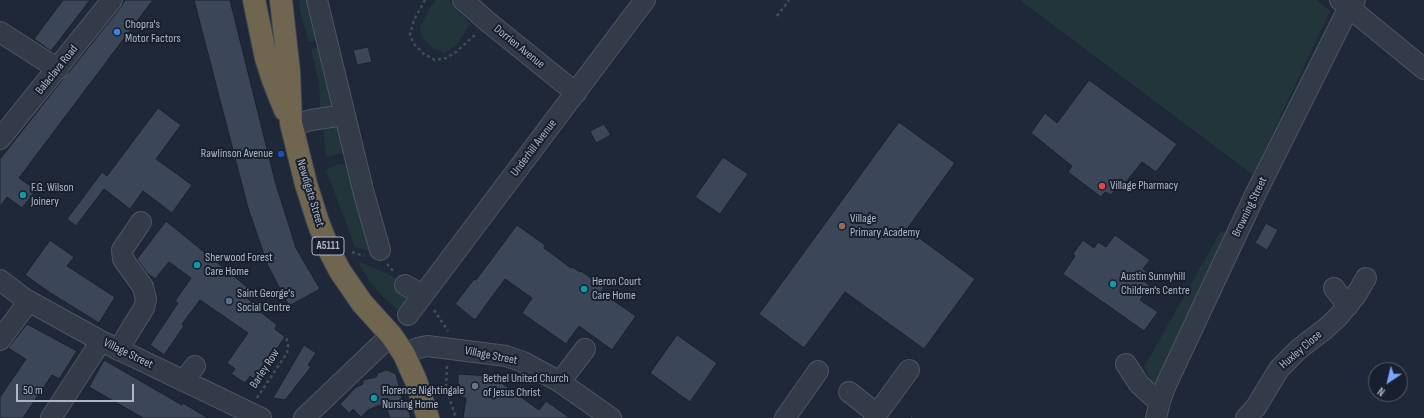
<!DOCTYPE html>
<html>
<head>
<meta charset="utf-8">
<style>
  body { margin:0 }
  #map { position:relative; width:1424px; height:418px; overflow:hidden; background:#1f2839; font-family:"Sofia Sans Condensed",sans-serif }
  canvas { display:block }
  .north { position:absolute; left:1368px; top:362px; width:40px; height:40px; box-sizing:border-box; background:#18202e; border:1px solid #545c6b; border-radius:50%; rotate:215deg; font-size:11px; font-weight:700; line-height:16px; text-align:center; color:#adb5c6 }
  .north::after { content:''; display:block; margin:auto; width:14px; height:18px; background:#7ba4fe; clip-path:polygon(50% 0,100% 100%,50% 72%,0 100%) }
  .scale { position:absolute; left:16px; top:384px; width:118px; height:18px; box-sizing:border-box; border:2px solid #adb5c6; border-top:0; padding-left:5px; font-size:12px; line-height:14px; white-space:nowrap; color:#adb5c6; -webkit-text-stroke:3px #18202e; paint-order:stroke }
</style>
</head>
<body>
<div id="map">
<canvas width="1424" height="418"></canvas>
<div class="north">N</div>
<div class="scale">50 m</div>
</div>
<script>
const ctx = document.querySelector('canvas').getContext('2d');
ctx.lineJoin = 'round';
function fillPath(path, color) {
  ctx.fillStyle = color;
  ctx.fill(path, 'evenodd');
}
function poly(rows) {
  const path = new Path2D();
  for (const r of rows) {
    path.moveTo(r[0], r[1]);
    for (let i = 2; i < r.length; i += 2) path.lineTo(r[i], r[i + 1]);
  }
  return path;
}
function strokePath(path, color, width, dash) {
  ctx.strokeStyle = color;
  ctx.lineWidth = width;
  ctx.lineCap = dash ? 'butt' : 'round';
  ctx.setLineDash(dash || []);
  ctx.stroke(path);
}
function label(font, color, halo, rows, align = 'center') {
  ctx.font = font + ' "Sofia Sans Condensed",sans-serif';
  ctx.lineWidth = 4;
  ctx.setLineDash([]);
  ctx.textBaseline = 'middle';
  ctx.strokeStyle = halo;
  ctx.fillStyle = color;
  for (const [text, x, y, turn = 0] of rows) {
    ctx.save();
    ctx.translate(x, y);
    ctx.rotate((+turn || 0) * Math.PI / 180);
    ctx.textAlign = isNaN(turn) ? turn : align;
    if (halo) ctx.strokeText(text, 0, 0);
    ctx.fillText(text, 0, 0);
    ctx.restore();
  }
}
const green = poly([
  [299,0,308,0,318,40,309,42,300,12],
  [436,0,449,0,470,24,456,46,444,53,434,49,422,38,420,28,429,9],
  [1020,0,1317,0,1330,11,1253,175],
  [321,47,338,108,321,114,319,82,311,49],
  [323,123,337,126,343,153,326,157],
  [339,164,350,166,378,253,355,247,326,170],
  [1221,231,1225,233,1155,387,1144,367],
  [358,261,394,277,406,295,406,301,400,311,386,300,369,281]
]);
const building = poly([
  [63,0,90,0,51,51,34,39,63,0],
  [125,0,153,0,19,178,36,190,22,208,7,197,0,207,0,159,63,79,67,75,69,72,121,7,125,0],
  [194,0,230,0,275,181,296,248,320,289,289,306,268,266,248,208,194,0],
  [368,47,372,62,357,65,353,50,368,47],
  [1089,80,1177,144,1156,172,1142,162,1122,187,1119,185,1111,195,1105,192,1101,197,1068,172,1072,166,1031,133,1045,113,1057,123,1089,80],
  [158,108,181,125,156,159,192,185,172,213,143,191,130,209,104,189,76,226,67,219,102,172,107,176,158,108],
  [899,122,955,163,907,229,975,279,924,349,845,292,804,348,759,314,899,122],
  [604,124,611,135,596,143,590,131,604,124],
  [723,157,748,174,720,214,695,197,723,157],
  [166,221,252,291,247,298,254,304,253,306,277,325,275,329,285,337,255,380,250,376,245,383,231,374,235,369,227,363,248,333,200,300,182,324,184,326,164,355,150,345,178,303,175,301,191,278,169,262,155,279,147,273,137,259,166,221],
  [1266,223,1278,230,1267,250,1255,243,1266,223],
  [517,225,545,245,544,248,571,268,572,267,580,272,581,271,604,287,601,292,636,316,612,350,579,326,566,344,522,313,532,298,505,279,475,320,455,304,474,279,476,280,517,225],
  [1115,235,1150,260,1143,269,1151,275,1145,282,1150,286,1140,300,1158,312,1144,331,1063,274,1075,256,1073,254,1083,240,1094,248,1098,242,1106,247,1115,235],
  [50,240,74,257,67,266,115,297,99,323,49,292,25,275,50,240],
  [27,324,77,351,59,379,52,375,23,418,0,418,0,397,26,359,8,348,27,324],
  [677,335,717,363,690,402,650,373,677,335],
  [304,345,316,353,308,365,311,367,285,400,273,398,304,345],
  [104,360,182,405,183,403,208,418,143,418,89,387,104,360],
  [387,370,396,374,404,405,407,405,411,418,390,418,386,407,382,409,380,405,368,410,361,417,353,409,349,413,340,404,356,387,363,384,363,380,376,377,378,373,387,370],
  [458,374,492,376,539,410,546,401,570,418,463,418,466,398,458,396,458,374]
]);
const path = poly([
  [425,0,414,20,410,34,413,43,424,54,435,60,446,58,456,52,476,34],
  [777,16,789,0],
  [352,252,364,256],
  [387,264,394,272],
  [434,310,448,331],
  [447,366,446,388,456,418],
  [257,398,287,353,288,346,286,335],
  [911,418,912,418]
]);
const minor = poly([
  [317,0,364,194,380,250],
  [463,0,488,22,576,93],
  [1340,0,1424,69],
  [0,32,58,69],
  [291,126,311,120,344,115],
  [0,139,112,0],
  [0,280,25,299,101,341,261,418],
  [405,285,423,295],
  [1334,288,1348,306],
  [408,315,645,0],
  [0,340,29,301],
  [118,350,144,308,146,299,143,287,123,259,122,250,141,222],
  [404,354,418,348,427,346,506,356,523,362,560,382,611,418],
  [1126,364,1139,384,1153,397,1160,401],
  [183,381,195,366],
  [560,382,585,349],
  [849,392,877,414],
  [51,418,101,341],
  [304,418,391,335],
  [785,418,818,371],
  [874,418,909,370],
  [1156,418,1160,401,1166,385,1255,195,1349,7,1355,0],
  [1246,418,1256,407,1279,369,1299,349,1325,329,1338,317,1356,295,1366,278]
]);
const highway = poly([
  [254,0,266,58,273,80,285,110],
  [281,0,289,72,291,123,306,184,318,222,329,250,340,271,362,303,391,335,404,354,416,381,428,418]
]);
const markers = [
  [117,32,4,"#3f7fe0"],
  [281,154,4,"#1a4fb4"],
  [1102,186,4,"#e0444e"],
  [23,195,4,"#0f9aa8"],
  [842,226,4,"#8d6e63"],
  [197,265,4,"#0f9aa8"],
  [1113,284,4,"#0f9aa8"],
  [584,289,4,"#0f9aa8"],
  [229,301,4,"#5c6f8a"],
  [475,386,4,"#6b7280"],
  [374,398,4,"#0f9aa8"]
];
const shields = [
  [328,246,32]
];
const shieldNames = [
  ["A5111",328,246]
];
const poiNames = [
  ["Chopra's",125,25],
  ["Motor Factors",125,39],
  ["Rawlinson Avenue",273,154,"right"],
  ["Village Pharmacy",1110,186],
  ["F.G. Wilson",31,188],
  ["Joinery",31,202],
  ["Village",850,219],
  ["Primary Academy",850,233],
  ["Sherwood Forest",205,258],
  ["Care Home",205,272],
  ["Austin Sunnyhill",1121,277],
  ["Children's Centre",1121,291],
  ["Heron Court",592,282],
  ["Care Home",592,296],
  ["Saint George's",237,294],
  ["Social Centre",237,308],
  ["Bethel United Church",483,379],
  ["of Jesus Christ",483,393],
  ["Florence Nightingale",382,391],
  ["Nursing Home",382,405]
];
const streetNames = [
  ["Dorrien Avenue",519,47,39],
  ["Balaclava Road",57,70,-51],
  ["Underhill Avenue",534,148,-53],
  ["Newdigate Street",310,193,73],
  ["Browning Street",1250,207,-64],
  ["Huxley Close",1301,350,-41],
  ["Village Street",128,354,26],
  ["Village Street",491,356,11],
  ["Barley Row",265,369,-57]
];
fillPath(green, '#21353a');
fillPath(building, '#3b4659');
strokePath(building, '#1a2230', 1);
strokePath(minor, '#4d5564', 22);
strokePath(highway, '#3d4554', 24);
strokePath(path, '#3c5155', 2.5, [3, 3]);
strokePath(minor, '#333b49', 20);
strokePath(highway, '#70664f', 22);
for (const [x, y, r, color] of markers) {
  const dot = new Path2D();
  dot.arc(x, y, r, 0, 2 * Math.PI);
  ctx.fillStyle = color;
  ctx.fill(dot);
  strokePath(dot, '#18202e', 1.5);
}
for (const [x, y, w] of shields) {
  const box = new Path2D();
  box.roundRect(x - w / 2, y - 9, w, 18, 3);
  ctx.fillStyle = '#18202e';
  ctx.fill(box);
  strokePath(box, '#adb5c6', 1);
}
label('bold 11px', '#adb5c6', null, shieldNames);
label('12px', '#adb5c6', '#18202e', poiNames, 'left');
label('12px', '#adb5c6', '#18202e', streetNames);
</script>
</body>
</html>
